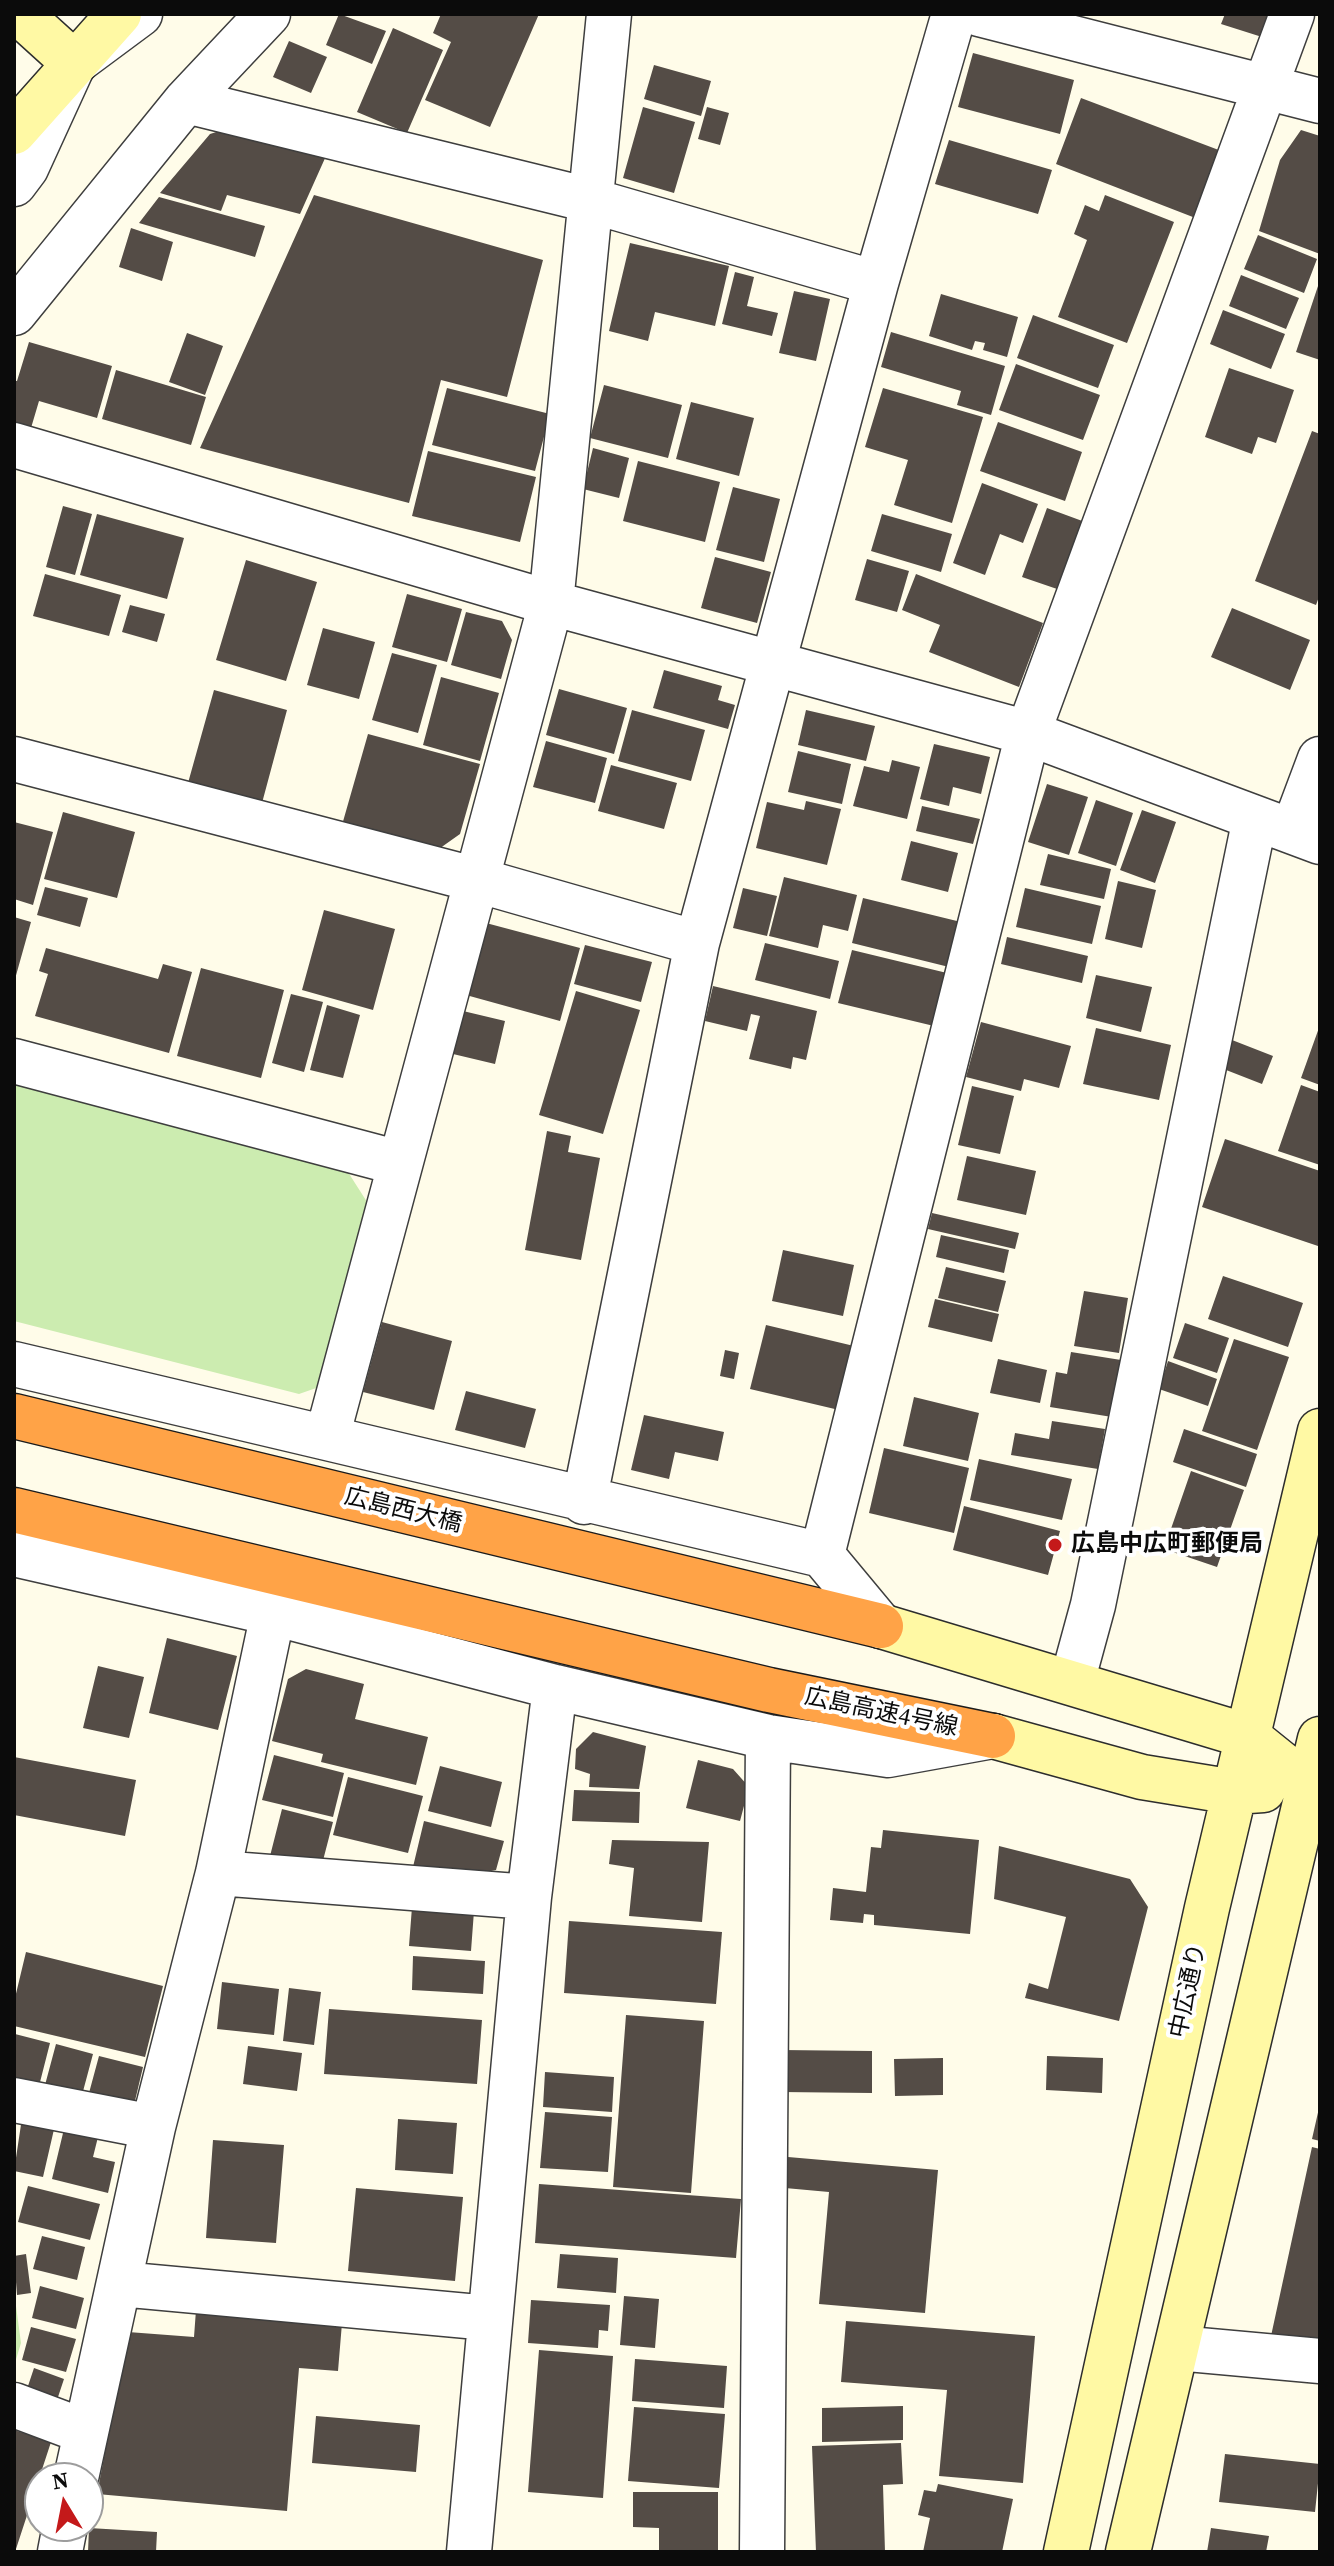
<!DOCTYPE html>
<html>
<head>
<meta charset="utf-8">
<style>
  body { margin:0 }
  #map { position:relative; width:1334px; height:2566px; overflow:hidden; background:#fffce9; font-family:"Source Serif 4",serif }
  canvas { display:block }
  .frame { position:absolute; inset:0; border:16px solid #0b0b0b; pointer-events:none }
  .north { position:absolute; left:24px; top:2462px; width:80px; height:80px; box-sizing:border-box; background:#fff; border:2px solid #9d9d9d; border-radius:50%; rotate:350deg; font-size:22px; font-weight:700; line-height:32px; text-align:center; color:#0b0b0b }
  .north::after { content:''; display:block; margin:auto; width:28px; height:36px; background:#c4191a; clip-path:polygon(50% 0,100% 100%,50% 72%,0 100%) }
</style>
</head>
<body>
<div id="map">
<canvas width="1334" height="2566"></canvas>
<div class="frame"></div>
<div class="north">N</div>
</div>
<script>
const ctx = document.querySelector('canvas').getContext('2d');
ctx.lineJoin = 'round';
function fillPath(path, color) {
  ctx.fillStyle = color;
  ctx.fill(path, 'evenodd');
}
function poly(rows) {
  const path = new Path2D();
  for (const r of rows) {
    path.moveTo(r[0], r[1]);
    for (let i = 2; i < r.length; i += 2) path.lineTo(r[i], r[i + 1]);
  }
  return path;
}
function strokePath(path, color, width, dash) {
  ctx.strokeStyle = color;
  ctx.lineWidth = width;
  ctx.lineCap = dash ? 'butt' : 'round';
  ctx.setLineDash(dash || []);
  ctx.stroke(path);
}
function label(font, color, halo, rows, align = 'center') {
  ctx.font = font + ' "Source Serif 4","Noto Sans JP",serif';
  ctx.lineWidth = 8;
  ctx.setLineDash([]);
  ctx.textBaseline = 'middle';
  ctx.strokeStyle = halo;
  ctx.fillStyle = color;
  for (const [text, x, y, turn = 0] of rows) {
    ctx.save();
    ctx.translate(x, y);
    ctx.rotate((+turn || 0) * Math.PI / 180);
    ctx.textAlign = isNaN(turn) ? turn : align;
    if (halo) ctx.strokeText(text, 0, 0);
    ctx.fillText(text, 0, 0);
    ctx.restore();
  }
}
const green = poly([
  [16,1085,346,1169,369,1205,319,1387,299,1394,14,1321],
  [14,2291,21,2343,14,2366]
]);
const building = poly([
  [339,14,386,31,372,64,326,45],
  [441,14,539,14,490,127,425,100,451,42,433,33],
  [1225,14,1270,14,1262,37,1221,24],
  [393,28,443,50,407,133,357,112],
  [289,41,327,57,311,93,273,77],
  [973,53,1074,80,1060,134,958,107],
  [654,65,711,81,701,116,644,99],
  [1081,98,1224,152,1198,219,1056,164],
  [643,107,695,122,674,193,623,178],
  [707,107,729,113,720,145,698,139],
  [232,127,326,156,300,214,227,195,221,211,160,193,210,134],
  [1301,130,1320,136,1320,254,1259,231,1280,160],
  [949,140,1052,170,1038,214,935,184],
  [314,195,543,260,507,397,441,380,409,503,200,448],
  [1105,195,1174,222,1127,343,1058,317,1087,240,1074,234,1085,205,1099,211],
  [159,197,265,226,255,257,139,223],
  [131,228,173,242,162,281,119,267],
  [1258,235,1317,259,1304,293,1244,269],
  [630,243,729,266,715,326,655,312,648,341,609,331],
  [735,272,754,277,747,306,778,313,772,336,722,324],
  [1241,275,1299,298,1286,329,1229,306],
  [1319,283,1320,283,1320,360,1296,352],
  [794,291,830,299,816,361,779,353],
  [941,294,1018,317,1007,357,983,350,985,343,975,341,972,350,929,336],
  [1223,310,1285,334,1271,369,1210,344],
  [1033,315,1114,345,1098,388,1017,358],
  [891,332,1005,366,991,415,957,405,961,391,881,367],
  [187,333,223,346,205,395,169,382],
  [29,342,112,366,97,418,39,401,31,428,14,423,14,381,17,381],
  [1016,364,1100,395,1083,440,999,410],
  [1229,368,1294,390,1276,443,1258,437,1252,454,1205,437],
  [116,370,206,397,191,445,102,419],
  [604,385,682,405,668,458,590,438],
  [447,388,550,414,535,471,432,445],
  [883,388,983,417,952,523,894,505,908,460,865,447],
  [691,402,754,418,739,476,676,459],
  [998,422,1082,452,1065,501,980,471],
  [1312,431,1320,434,1320,594,1316,605,1255,581],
  [593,448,629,458,619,498,583,489],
  [428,451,536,477,520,542,412,516],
  [638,461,720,482,705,542,623,521],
  [982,483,1038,504,1023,543,1000,534,985,575,953,563],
  [733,487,780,499,764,562,716,550],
  [63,506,92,514,75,575,46,567],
  [1047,508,1085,522,1060,590,1022,577],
  [97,514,184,538,167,599,80,575],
  [882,514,952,534,941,572,871,551],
  [715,557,771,572,757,623,701,608],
  [867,559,909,571,897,612,855,600],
  [246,560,317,582,286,681,216,660],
  [45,574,121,595,109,636,33,616],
  [916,574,1043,623,1019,687,929,652,940,625,902,610],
  [407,594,462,609,447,662,392,647],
  [130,605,165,614,157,642,122,632],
  [1232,608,1310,640,1290,690,1211,657],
  [466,612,502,621,512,640,501,679,451,665],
  [323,628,375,642,359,699,307,685],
  [392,653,437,665,418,733,372,720],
  [664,670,722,686,718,700,735,705,728,729,653,708],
  [441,677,499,693,480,761,423,745],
  [559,689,627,708,614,754,546,735],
  [214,690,287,710,262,803,188,783],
  [632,710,705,730,691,781,618,761],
  [806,710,875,726,866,761,798,745],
  [368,734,480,764,460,834,436,851,342,825],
  [546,741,607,758,595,803,533,787],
  [934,744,990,757,981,794,953,787,949,806,920,799],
  [798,751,851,764,842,804,788,792],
  [892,760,920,767,907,819,853,806,864,766,889,772],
  [611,765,677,783,664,829,598,811],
  [1047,784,1088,797,1069,855,1028,842],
  [1096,800,1133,813,1116,866,1078,853],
  [806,801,841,809,827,865,756,848,767,802,804,810],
  [922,806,980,819,973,844,916,831],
  [1142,810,1176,822,1155,883,1120,870],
  [63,812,135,832,117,898,44,879],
  [14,822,53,832,33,905,14,899],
  [911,841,958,853,948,892,901,880],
  [1048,854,1111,869,1104,899,1040,885],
  [784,877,857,895,848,931,823,925,818,948,769,936],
  [1118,881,1156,890,1142,948,1105,939],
  [45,887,88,898,80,927,37,915],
  [743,888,777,896,767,936,733,928],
  [1025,888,1101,906,1092,944,1016,927],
  [863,898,961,922,949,967,852,943],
  [324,910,395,929,373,1010,302,990],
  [14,917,31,922,15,979,14,979],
  [486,923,580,948,560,1021,466,995],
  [1007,937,1088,956,1082,983,1001,964],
  [765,943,839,961,830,999,755,980],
  [585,945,652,962,641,1002,574,984],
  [46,948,158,979,163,964,192,972,169,1053,35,1016,48,974,39,971],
  [852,950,947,973,934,1026,838,1003],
  [201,968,284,990,261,1078,177,1056],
  [1096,975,1152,987,1141,1032,1086,1018],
  [713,986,817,1011,806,1060,793,1057,791,1069,749,1059,760,1016,751,1014,747,1031,705,1021],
  [576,991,640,1010,603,1134,539,1115],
  [291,994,323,1002,304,1072,272,1063],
  [327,1005,360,1015,343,1078,310,1070],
  [463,1011,505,1021,495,1064,453,1054],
  [981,1022,1071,1046,1059,1088,1024,1079,1021,1091,966,1077],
  [1320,1025,1320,1085,1301,1078],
  [1096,1028,1171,1045,1159,1100,1083,1084],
  [1232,1040,1273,1056,1262,1084,1221,1068],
  [1301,1085,1320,1092,1320,1165,1278,1151],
  [972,1086,1014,1096,1000,1154,958,1145],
  [547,1131,571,1136,568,1152,600,1158,581,1260,525,1250],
  [1225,1139,1320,1171,1318,1246,1202,1207],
  [967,1156,1036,1171,1026,1215,957,1200],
  [932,1213,1019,1233,1015,1249,928,1229],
  [941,1235,1009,1250,1004,1273,936,1257],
  [783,1250,854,1265,843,1316,772,1301],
  [946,1267,1006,1281,998,1312,938,1298],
  [1223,1276,1303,1303,1288,1347,1208,1319],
  [1084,1291,1128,1298,1119,1353,1074,1346],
  [935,1299,999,1314,992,1342,928,1327],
  [382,1322,452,1341,434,1410,363,1392],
  [1185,1323,1229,1338,1217,1373,1173,1358],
  [766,1325,854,1346,839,1410,750,1389],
  [1234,1339,1289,1357,1257,1450,1202,1431],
  [725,1350,739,1353,734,1379,720,1376],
  [1071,1352,1121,1360,1112,1417,1050,1407,1056,1372,1067,1374],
  [998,1359,1047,1370,1040,1403,990,1393],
  [1168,1361,1217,1379,1208,1406,1159,1389],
  [466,1391,536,1409,525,1448,455,1430],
  [914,1397,979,1413,968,1461,903,1446],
  [644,1415,724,1432,718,1461,675,1452,669,1479,631,1470],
  [1052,1421,1105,1429,1098,1469,1011,1455,1015,1433,1049,1439],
  [1184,1429,1257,1454,1246,1487,1173,1462],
  [884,1448,969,1468,954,1533,869,1513],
  [979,1459,1072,1479,1062,1520,970,1500],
  [1191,1471,1244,1490,1217,1567,1164,1549],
  [964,1506,1060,1531,1048,1575,953,1550],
  [167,1638,237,1656,218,1730,149,1713],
  [98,1666,144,1677,129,1738,83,1728],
  [306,1669,364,1684,355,1719,428,1737,416,1785,321,1762,323,1754,272,1741,288,1679],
  [593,1732,646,1746,639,1789,589,1787,590,1774,575,1769,576,1749],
  [274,1755,344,1773,333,1817,262,1800],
  [14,1757,136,1780,125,1836,14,1815],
  [698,1760,733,1769,749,1787,740,1821,686,1808],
  [440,1766,502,1782,491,1827,428,1811],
  [348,1777,423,1796,408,1853,333,1835],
  [574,1790,640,1792,639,1823,572,1821],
  [282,1809,333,1822,320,1872,269,1860],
  [424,1821,504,1841,496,1870,445,1880,412,1871],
  [883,1830,979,1840,970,1934,874,1925,874,1915,864,1914,863,1923,830,1920,833,1888,866,1892,871,1847,881,1848],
  [612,1840,709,1842,702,1922,629,1916,634,1868,609,1864],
  [999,1846,1130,1879,1148,1907,1119,2021,1025,1998,1029,1983,1048,1989,1066,1917,994,1899],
  [412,1907,474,1911,471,1951,409,1946],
  [569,1921,722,1932,716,2004,564,1993],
  [26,1952,163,1986,145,2057,14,2026,14,2002],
  [413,1956,485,1961,483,1994,412,1990],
  [222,1982,279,1989,274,2035,217,2029],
  [289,1988,321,1992,314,2045,283,2041],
  [329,2009,482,2020,477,2084,324,2074],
  [626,2015,704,2021,691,2193,613,2187],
  [15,2034,50,2043,39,2086,14,2080],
  [56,2044,93,2054,82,2095,45,2085],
  [248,2046,302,2053,297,2091,243,2084],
  [781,2050,872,2051,872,2093,781,2092],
  [99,2056,143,2067,134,2105,89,2093],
  [1047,2056,1103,2058,1102,2093,1046,2090],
  [943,2058,943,2095,895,2096,894,2059],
  [545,2072,614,2077,612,2112,543,2107],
  [1319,2108,1320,2108,1320,2141,1312,2139],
  [545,2112,612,2117,608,2172,540,2168],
  [22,2118,55,2125,43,2177,14,2171],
  [398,2119,457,2123,453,2174,395,2170],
  [64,2129,98,2137,93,2157,115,2162,108,2193,52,2179],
  [213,2140,284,2145,276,2243,206,2238],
  [1312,2147,1320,2149,1320,2341,1271,2336],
  [788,2157,938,2170,925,2313,819,2304,829,2192,785,2188],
  [539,2184,741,2199,736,2258,535,2243],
  [28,2186,100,2204,90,2240,18,2222],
  [356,2188,463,2197,455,2281,348,2271],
  [42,2236,85,2247,77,2280,33,2269],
  [26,2254,31,2293,17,2295,14,2256],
  [560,2254,618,2258,616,2293,557,2288],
  [40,2286,84,2298,76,2329,32,2318],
  [624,2296,659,2299,655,2348,620,2345],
  [531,2300,610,2305,608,2331,599,2330,598,2348,528,2343],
  [196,2310,342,2323,338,2371,299,2368,287,2511,97,2494,128,2332,194,2337],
  [846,2321,1035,2336,1023,2483,939,2476,947,2390,841,2382],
  [31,2327,76,2339,66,2372,22,2360],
  [539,2350,613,2356,603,2498,528,2492],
  [635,2359,727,2366,724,2408,632,2401],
  [34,2368,64,2379,56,2403,26,2392],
  [903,2406,903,2440,822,2442,822,2408],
  [634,2407,725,2414,719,2488,628,2481],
  [316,2416,420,2425,416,2472,312,2463],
  [14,2430,51,2442,15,2552,14,2552],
  [901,2443,903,2484,883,2485,885,2552,816,2552,812,2446],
  [1225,2454,1320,2464,1315,2512,1219,2502],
  [938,2484,1013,2499,1002,2552,923,2552,930,2518,918,2515,924,2490,936,2492],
  [633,2492,718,2492,718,2552,659,2552,659,2528,633,2527],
  [89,2528,157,2532,156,2552,88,2552],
  [1211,2528,1269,2536,1266,2552,1207,2552]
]);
const street = poly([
  [979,14,1320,101],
  [186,101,589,200,876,283],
  [14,184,26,168,74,63,140,14],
  [14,313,186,101,268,14],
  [14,445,551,603,1028,733,1320,842],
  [14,759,477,880,697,943],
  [1293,831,1320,759],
  [14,1061,399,1163],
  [14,1364,822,1555,881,1626],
  [327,1437,551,603,609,14],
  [584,1502,697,943,876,283,954,14],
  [14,1554,273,1613,555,1687,768,1737,888,1755,993,1736],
  [822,1555,1028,733,1292,14],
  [1072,1682,1093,1605,1255,818],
  [218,1873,529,1897],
  [14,2100,153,2127],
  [120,2284,489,2318],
  [1177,2348,1320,2361],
  [14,2405,86,2432],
  [76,2478,153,2127,218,1873,273,1613],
  [60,2552,65,2526],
  [469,2552,529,1897,555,1687],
  [762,2552,768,1737]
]);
const secondary = poly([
  [20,14,74,63],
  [14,132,119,14],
  [881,1626,1247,1736,1309,1786],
  [993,1736,1142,1777,1234,1792,1263,1790],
  [1066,2552,1207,1908,1320,1431],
  [1128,2552,1320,1739]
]);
const highway = poly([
  [14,1416,881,1626],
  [14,1510,769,1690,993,1736]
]);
const markers = [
  [1055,1545,8,"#c4191a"]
];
const streetNames = [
  ["広島西大橋",403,1511,14],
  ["広島高速4号線",881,1713,12],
  ["中広通り",1189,1991,-78]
];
const poiNames = [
  ["広島中広町郵便局",1071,1545]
];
fillPath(green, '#ccecb0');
fillPath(building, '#544c46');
strokePath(street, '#3e3e3e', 47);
strokePath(secondary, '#2d2d2d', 47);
strokePath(highway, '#1c1c1c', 47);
strokePath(street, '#fff', 44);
strokePath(secondary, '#fff9a4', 44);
strokePath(highway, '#ffa347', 44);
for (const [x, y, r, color] of markers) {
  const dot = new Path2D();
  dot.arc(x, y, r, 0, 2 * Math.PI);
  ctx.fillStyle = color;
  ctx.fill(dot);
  strokePath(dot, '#fff', 3);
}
label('24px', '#0b0b0b', '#fff', streetNames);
label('bold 24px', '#0b0b0b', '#fff', poiNames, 'left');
</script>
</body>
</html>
